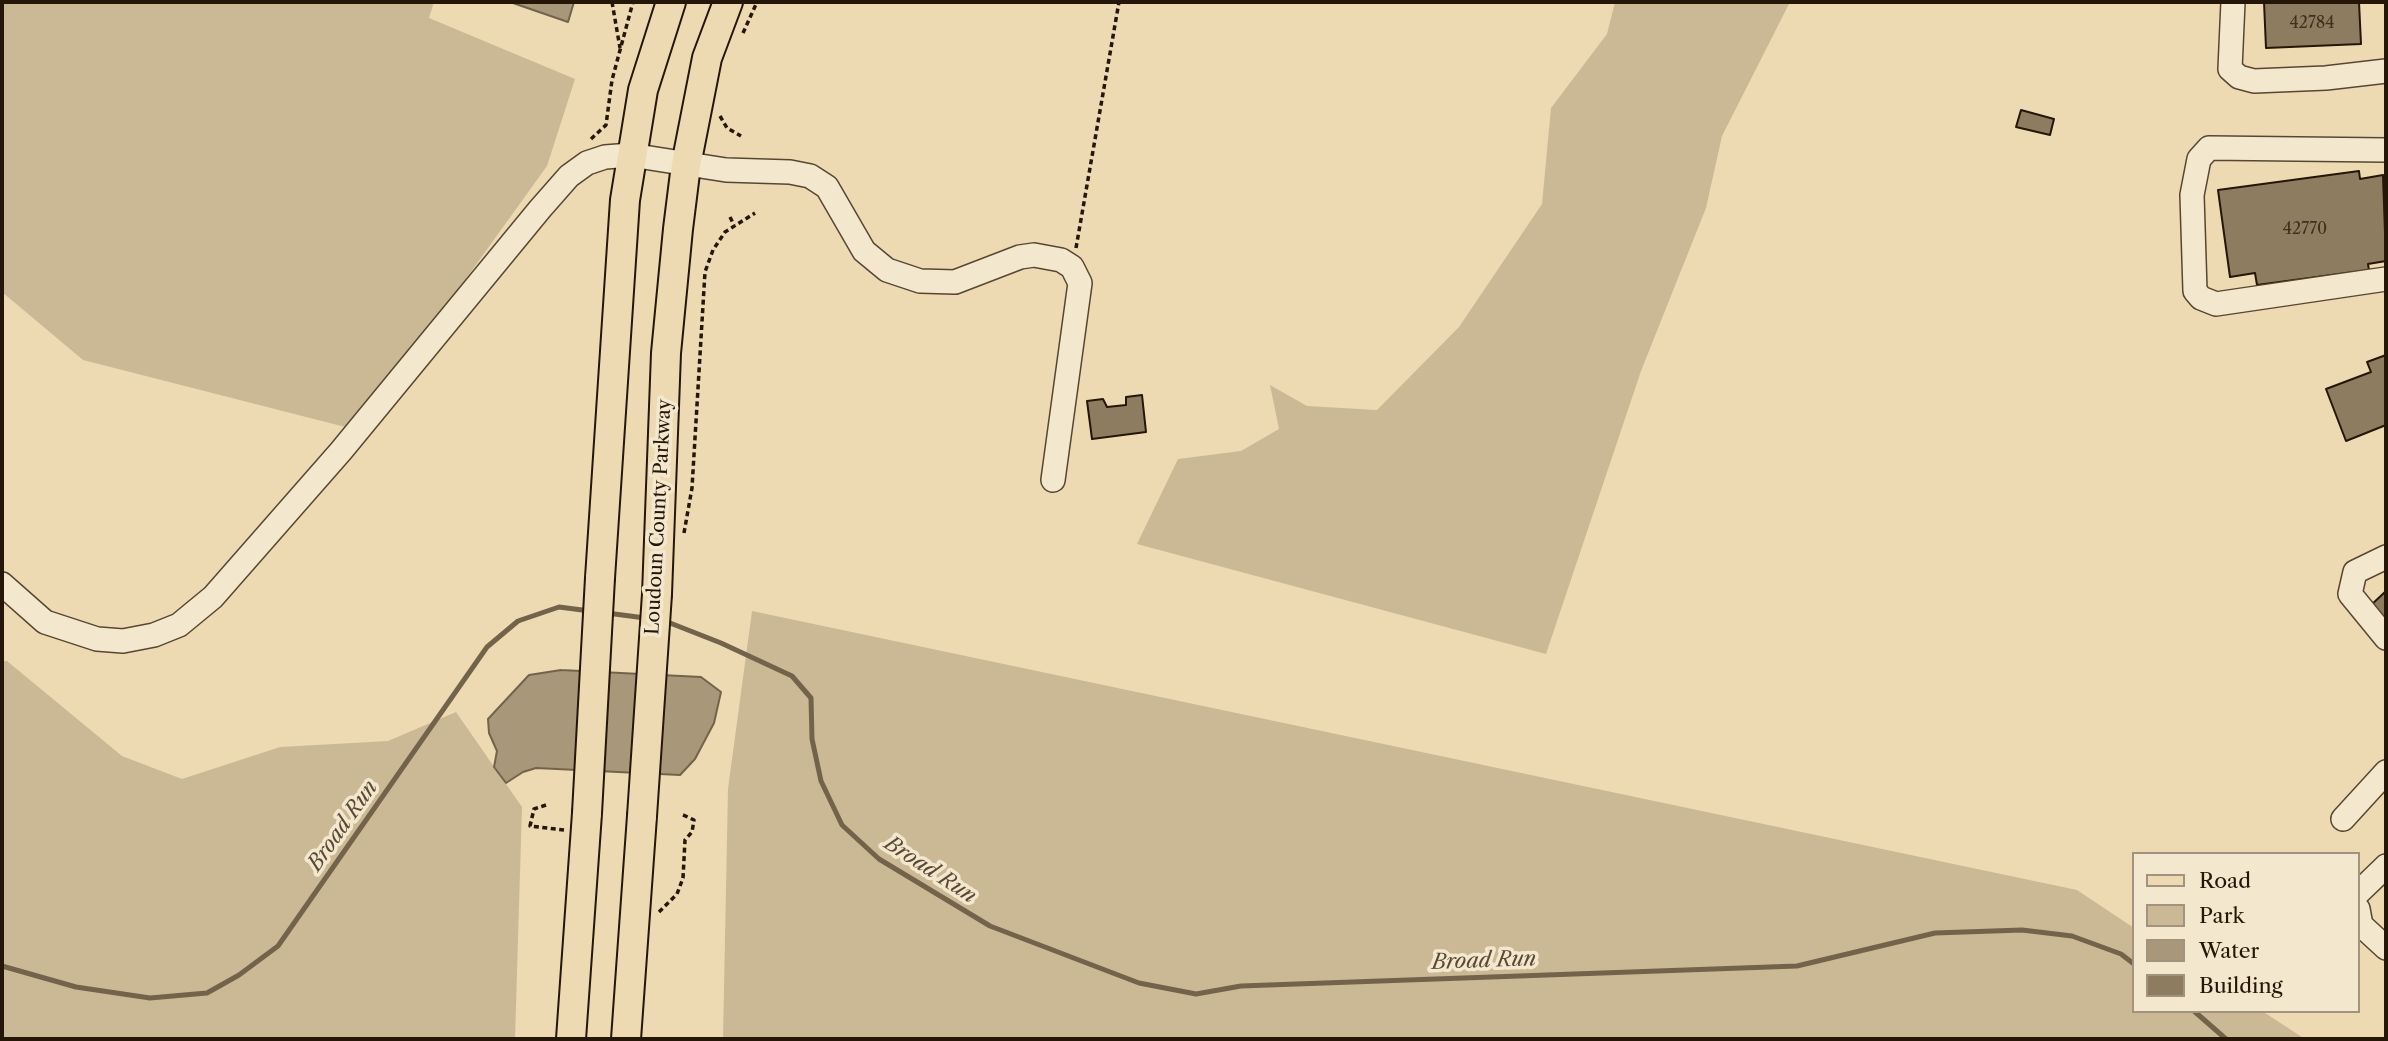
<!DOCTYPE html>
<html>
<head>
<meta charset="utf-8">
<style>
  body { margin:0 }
  #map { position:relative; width:2388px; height:1041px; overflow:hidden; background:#eddab3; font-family:"Libre Caslon Text",serif }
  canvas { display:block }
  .frame { position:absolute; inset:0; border:4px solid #251607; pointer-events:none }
  .legend { position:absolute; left:2132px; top:852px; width:228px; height:161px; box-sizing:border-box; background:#f3e7ce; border:2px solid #a1937e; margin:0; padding:9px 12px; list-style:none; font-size:21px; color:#251607 }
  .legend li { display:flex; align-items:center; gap:14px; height:35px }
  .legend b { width:35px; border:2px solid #a1937e }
</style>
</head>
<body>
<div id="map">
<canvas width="2388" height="1041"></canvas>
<div class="frame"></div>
<ul class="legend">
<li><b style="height:9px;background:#eddab3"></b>Road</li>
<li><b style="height:19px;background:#cbb996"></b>Park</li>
<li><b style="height:19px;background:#a99779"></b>Water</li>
<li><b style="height:19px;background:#8d7c60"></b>Building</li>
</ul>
</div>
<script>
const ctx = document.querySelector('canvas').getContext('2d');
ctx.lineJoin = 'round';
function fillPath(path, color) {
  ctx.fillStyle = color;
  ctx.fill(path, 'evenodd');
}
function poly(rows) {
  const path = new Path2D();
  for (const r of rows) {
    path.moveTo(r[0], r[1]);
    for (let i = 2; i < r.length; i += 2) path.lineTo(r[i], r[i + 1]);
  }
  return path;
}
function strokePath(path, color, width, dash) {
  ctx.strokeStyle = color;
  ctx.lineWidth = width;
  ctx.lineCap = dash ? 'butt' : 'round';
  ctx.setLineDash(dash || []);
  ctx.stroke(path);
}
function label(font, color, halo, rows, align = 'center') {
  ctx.font = font + ' "Libre Caslon Text",serif';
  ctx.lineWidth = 7;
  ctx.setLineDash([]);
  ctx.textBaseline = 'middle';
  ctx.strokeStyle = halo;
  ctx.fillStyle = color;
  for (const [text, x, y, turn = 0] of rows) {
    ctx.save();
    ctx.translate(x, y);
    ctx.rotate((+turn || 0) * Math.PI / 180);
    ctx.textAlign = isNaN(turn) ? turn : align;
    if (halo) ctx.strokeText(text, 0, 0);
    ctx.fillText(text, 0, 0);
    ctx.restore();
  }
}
const green = poly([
  [2,2,434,2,429,18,575,79,547,166,357,430,83,360,2,292],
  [1615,2,1790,2,1722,136,1706,208,1641,371,1546,654,1137,544,1178,459,1241,451,1279,429,1270,385,1307,406,1377,410,1459,327,1542,204,1551,108,1607,34],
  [752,611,2077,890,2134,928,2134,1011,2262,1011,2305,1039,723,1039,728,789],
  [2,661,7,661,122,756,182,779,280,747,388,741,456,712,522,807,515,1039,2,1039]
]);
const water = poly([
  [510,2,574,2,568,22,510,2],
  [561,670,701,677,721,692,714,723,695,759,680,775,536,768,523,772,506,783,494,767,497,751,489,733,488,719,529,675,561,670]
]);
const stream = poly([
  [607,613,645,618],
  [665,621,721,643,792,676,811,698,812,739,821,781,842,825,879,859,990,926,1139,983,1196,994,1241,986,1797,966,1935,933,2022,930,2072,936,2121,954,2134,964],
  [2,966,76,987,150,998,207,993,239,975,278,946,487,647,518,621,559,607,590,611],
  [2194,1011,2226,1039]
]);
const building = poly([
  [2264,2,2359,2,2361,44,2266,48,2264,2],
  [2021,110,2054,119,2050,135,2016,127,2021,110],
  [2359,171,2360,179,2383,175,2386,261,2368,264,2369,270,2257,285,2255,273,2230,277,2218,190,2359,171],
  [2386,355,2386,425,2346,441,2326,389,2371,372,2367,362,2386,355],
  [1142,395,1146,432,1092,439,1087,401,1103,399,1107,407,1126,405,1126,397,1142,395],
  [2386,591,2386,626,2369,607,2386,591]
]);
const path = poly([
  [612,2,620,48],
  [743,33,757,2],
  [720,116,727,128,741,136],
  [591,139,606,125,612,80,633,2],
  [730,217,734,225],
  [1076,248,1119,2],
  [684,533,692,488,705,272,713,250,725,232,755,213],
  [546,805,534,809,530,826,564,830],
  [659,912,677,894,683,878,685,840,692,832,694,820,681,814]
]);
const minor = poly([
  [2233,2,2230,69,2239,77,2254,81,2326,78,2386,71],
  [2386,150,2209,148,2199,159,2192,195,2195,291,2201,298,2216,304,2386,279],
  [2386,557,2355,572,2350,594,2386,638],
  [2,584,45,622,97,639,123,641,154,635,179,625,213,597,341,451,540,209,569,176,587,163,605,157,631,155,726,170,790,172,810,176,827,187,864,251,887,270,920,281,955,282,1020,257,1034,255,1061,260,1072,267,1080,283,1053,480],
  [2343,819,2386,772],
  [2358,893,2386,866],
  [2358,909,2361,925,2386,948]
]);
const major = poly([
  [600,578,625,200,643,90,671,2],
  [657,594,666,353,678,229,686,165,707,58,728,2],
  [571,1039,587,813],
  [626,1039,642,816]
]);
const majorBridge = poly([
  [587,813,600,578],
  [642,816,657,594]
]);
const numberNames = [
  ["42784",2312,23],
  ["42770",2305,229]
];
const streetNames = [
  ["Loudoun County Parkway",659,517,-87]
];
const waterNames = [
  ["Broad Run",343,826,-55],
  ["Broad Run",930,870,33],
  ["Broad Run",1484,961,-2]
];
fillPath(green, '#cbb996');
fillPath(water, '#a99779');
strokePath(water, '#74634b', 2);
strokePath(stream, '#74634b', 5);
fillPath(building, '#8d7c60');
strokePath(building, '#251607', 2);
strokePath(minor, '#574732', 26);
strokePath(major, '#251607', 32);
strokePath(path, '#251607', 3.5, [5, 3.5]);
strokePath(minor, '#f3e7ce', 23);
strokePath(major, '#eddab3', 28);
strokePath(majorBridge, '#251607', 32, []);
strokePath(majorBridge, '#eddab3', 28);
label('16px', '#3f301d', null, numberNames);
label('19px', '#251607', '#f3e7ce', streetNames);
label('italic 21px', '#5a4a35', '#f3e7ce', waterNames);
</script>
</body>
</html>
